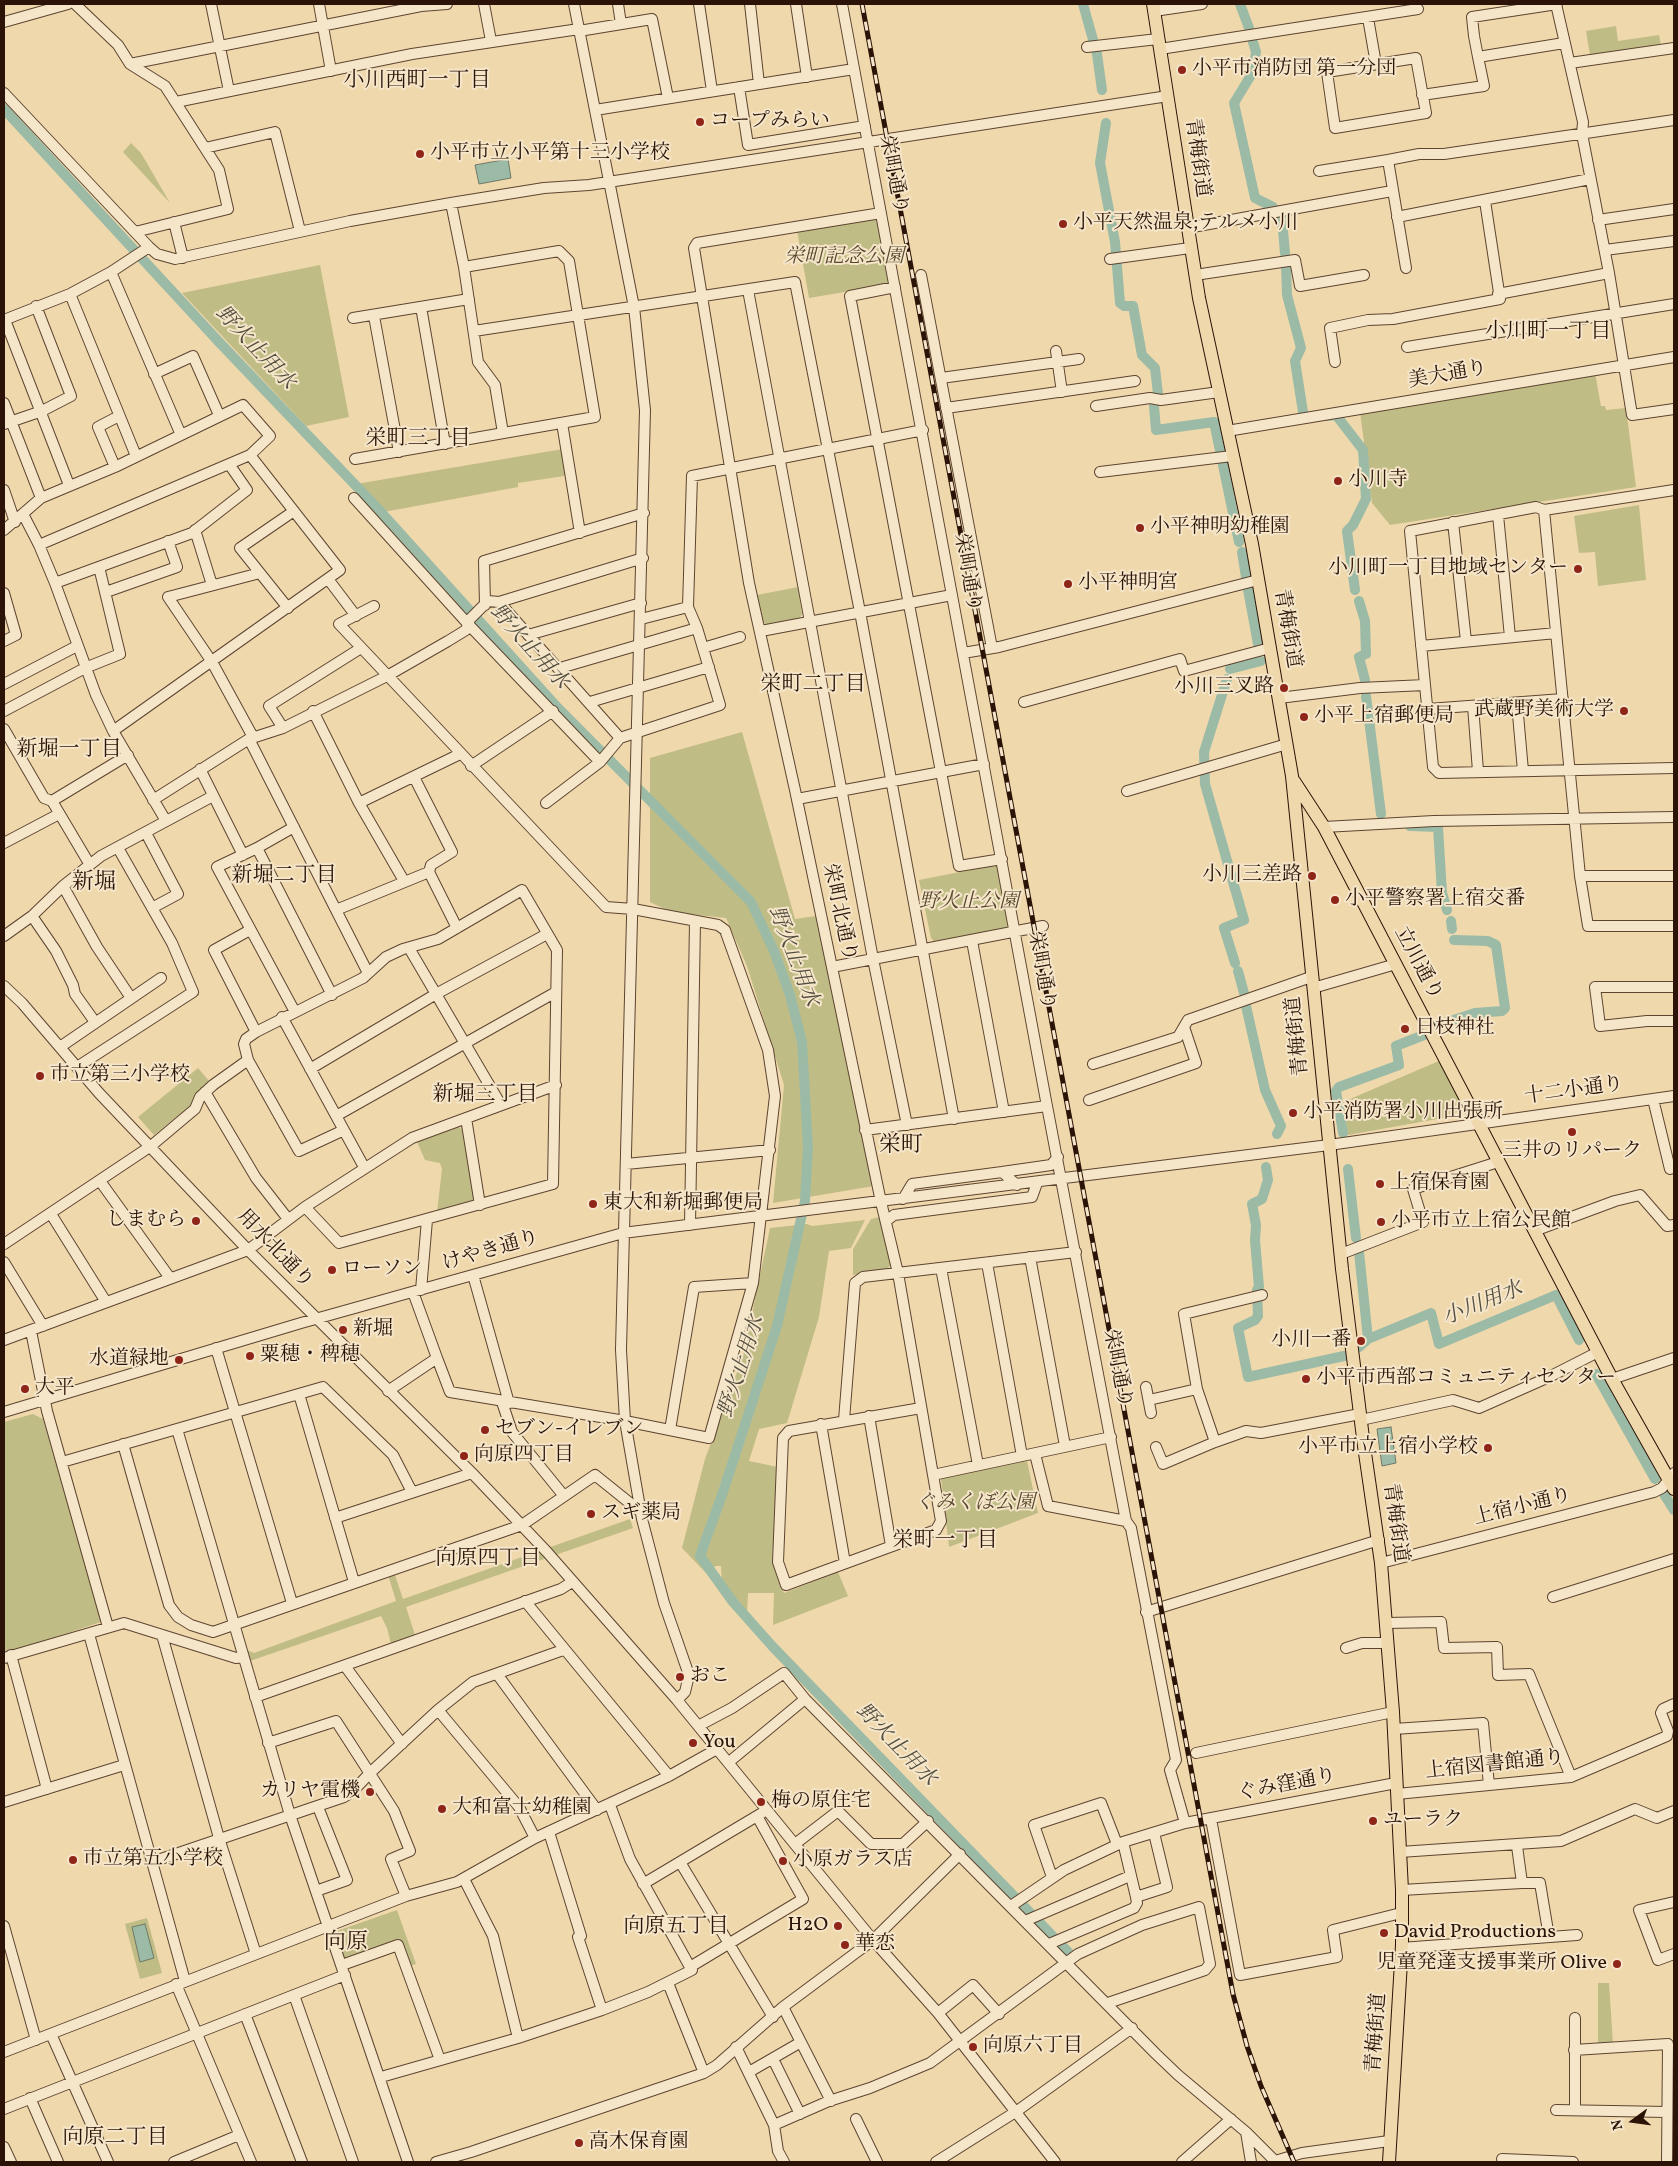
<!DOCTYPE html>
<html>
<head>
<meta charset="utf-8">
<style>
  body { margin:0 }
  #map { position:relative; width:1678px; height:2166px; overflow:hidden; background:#f0d8ad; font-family:Vollkorn,serif }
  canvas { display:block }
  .frame { position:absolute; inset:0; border:5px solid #2c1307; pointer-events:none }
  .north { position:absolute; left:1608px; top:2096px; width:50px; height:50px; -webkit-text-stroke:4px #f5e6ca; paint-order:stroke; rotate:256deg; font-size:14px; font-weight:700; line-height:20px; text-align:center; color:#2c1307 }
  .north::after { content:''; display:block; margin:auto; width:18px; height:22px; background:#2c1307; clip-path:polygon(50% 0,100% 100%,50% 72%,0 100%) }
</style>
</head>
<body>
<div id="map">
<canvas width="1678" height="2166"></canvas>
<div class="frame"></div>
<div class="north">N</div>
</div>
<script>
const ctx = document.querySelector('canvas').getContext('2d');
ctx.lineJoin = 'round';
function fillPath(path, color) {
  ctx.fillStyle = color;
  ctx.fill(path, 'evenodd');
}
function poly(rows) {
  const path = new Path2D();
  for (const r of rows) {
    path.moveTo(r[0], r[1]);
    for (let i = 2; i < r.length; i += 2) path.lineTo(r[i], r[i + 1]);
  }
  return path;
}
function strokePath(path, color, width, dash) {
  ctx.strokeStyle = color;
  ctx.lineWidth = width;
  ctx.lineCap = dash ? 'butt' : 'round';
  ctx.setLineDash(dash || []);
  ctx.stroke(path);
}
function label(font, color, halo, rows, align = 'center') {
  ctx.font = font + ' Vollkorn,"Noto Serif JP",serif';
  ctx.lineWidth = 4;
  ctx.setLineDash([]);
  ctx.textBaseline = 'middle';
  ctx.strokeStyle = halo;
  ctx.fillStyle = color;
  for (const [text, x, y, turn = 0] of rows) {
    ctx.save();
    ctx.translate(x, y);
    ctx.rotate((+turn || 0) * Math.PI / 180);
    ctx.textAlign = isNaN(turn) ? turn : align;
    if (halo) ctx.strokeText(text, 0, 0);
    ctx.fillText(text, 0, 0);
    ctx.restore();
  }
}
const green = poly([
  [1616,26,1618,41,1659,35,1661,45,1590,55,1586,31],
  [131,143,141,153,170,203,123,152],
  [879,219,889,280,886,285,809,298,797,230],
  [320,265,349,417,306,426,182,293],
  [1595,373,1601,406,1605,406,1606,410,1626,408,1636,487,1390,525,1372,503,1360,412],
  [563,449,566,472,564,476,518,483,518,487,384,512,356,484],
  [1639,505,1646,580,1598,586,1595,552,1579,553,1574,516],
  [798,587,802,614,799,619,768,625,763,622,757,595],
  [742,732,795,919,816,916,874,1186,773,1203,784,1085,747,966,726,918,671,912,650,902,650,758],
  [995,865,999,867,1009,925,1006,929,935,943,931,938,919,880],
  [1439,1061,1461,1104,1454,1116,1348,1135,1343,1102],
  [198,1068,209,1081,191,1105,154,1135,138,1117],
  [457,1126,462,1129,475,1198,472,1203,437,1213,442,1169,440,1163,425,1160,417,1142],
  [880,1217,891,1265,886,1270,853,1275,853,1249,871,1219],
  [865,1220,851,1248,829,1251,819,1317,787,1423,759,1429,749,1461,778,1467,772,1561,784,1593,838,1572,848,1596,773,1625,774,1593,748,1593,747,1614,722,1585,721,1566,716,1566,706,1573,682,1548,705,1459,743,1356,770,1228,807,1224,812,1226],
  [33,1414,43,1419,101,1622,4,1654,4,1422],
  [1027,1461,1038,1513,949,1547,941,1478],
  [630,1519,633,1528,406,1607,415,1635,391,1644,387,1628,381,1616,250,1661,247,1650,254,1653,396,1601,388,1575,394,1572,403,1599],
  [397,1910,416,1964,407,1967,398,1944,345,1962,334,1932],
  [147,1918,162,1973,140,1979,125,1924],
  [1598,1983,1609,1983,1613,2044,1598,2046]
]);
const water = poly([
  [508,159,511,178,479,184,475,165,508,159],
  [1391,1427,1396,1463,1382,1466,1377,1429,1391,1427],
  [145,1924,154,1958,140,1962,132,1927,145,1924]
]);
const canal = poly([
  [1083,4,1097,54,1102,90],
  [1240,4,1249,28],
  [1253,42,1256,52,1253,72,1234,103,1255,198,1273,207],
  [4,109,219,342,381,512,558,708,751,902,774,951,790,995,802,1042,808,1147,805,1201,777,1326,723,1492,700,1556,733,1602,773,1647,1070,1954],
  [1106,123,1100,163,1115,242,1120,303,1124,306,1133,306,1142,355,1155,368,1158,394,1154,406,1156,430,1214,422,1239,542],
  [1282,219,1285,253],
  [1286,267,1287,295,1301,348,1295,361,1303,412],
  [1327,416,1336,415,1363,450,1366,499,1353,525,1347,531,1355,590],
  [1242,552,1246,577],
  [1247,584,1258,644],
  [1359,601,1365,621,1366,654,1359,657,1365,680],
  [1230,669,1261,661],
  [1227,679,1204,752,1205,784,1244,920,1224,928,1235,963],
  [1366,696,1381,814],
  [1410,826,1438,827,1442,893,1447,910],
  [1451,921,1452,929],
  [1238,971,1244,993],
  [1246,1006,1265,1090,1281,1126,1277,1134],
  [1438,1025,1475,1013,1502,1011,1505,1008,1496,945,1488,941,1454,940],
  [1343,1133,1336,1091,1339,1087,1399,1065,1396,1046,1424,1035],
  [1266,1167,1268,1180,1262,1199,1252,1204,1256,1225,1255,1240,1259,1287,1257,1290,1258,1316,1255,1320,1238,1328,1248,1377,1344,1356],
  [1348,1169,1356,1238],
  [1359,1252,1368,1339,1431,1313,1439,1344,1556,1295,1579,1340],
  [1359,1347,1368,1339],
  [1596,1374,1655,1479],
  [1664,1494,1674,1510]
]);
const minor = poly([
  [75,4,118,45,130,64,165,86,219,170,228,209,135,232],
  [211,4,229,91],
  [319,4,331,71],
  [484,4,491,41],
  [574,4,634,307,645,410,621,1350,625,1421,642,1519,664,1603,689,1675,685,1692,677,1700],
  [618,4,621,24],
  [699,4,712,91],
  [750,4,759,84],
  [796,4,807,77],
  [842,4,1047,1106,1126,1521,1131,1528,1176,1760,1170,1770,1185,1823],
  [1556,4,1583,122,1582,134,1609,273,1632,415,1674,409],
  [1557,4,1472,17,1474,36,1478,57,1564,43],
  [1154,11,1202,4],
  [1368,18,1376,64],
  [4,22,68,4],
  [579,31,652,19,668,98],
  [1087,47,1158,39],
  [1160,49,1418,9],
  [1416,58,1426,113,1335,128,1327,72,1416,58],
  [1570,63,1674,48],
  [130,64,421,6,447,4],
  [739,87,748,145,865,126],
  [4,93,149,247,157,254,175,259,350,221,451,203,544,188,589,185,1168,96],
  [1422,95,1484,86,1478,57],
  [176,102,412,54,579,29],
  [595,110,854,69],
  [205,148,275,132,300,231],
  [1388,160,1419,154,1444,154,1674,120],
  [1319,171,1388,160,1406,268],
  [451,203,464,267,478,362,495,385,503,433],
  [881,213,697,243,694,248,749,583,795,790,881,1202,898,1273,941,1521,936,1530,786,1585,778,1562,783,1438,789,1431,921,1408],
  [1397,217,1590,179],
  [1598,220,1674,209],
  [174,222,183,258],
  [1187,228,1392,191],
  [1605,250,1674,241],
  [1110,259,1190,248],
  [111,272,181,435],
  [921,275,992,648],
  [1195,275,1295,260,1300,286,1364,275],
  [895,287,850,296,959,866,1002,859],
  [748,290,873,959,907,1125],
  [70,294,136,456],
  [1498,294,1609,273],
  [421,307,445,444],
  [374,316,399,452],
  [353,318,469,299],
  [4,320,70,294,111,272,149,247],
  [5,320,69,485],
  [474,331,795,282,860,612,954,1119],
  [1407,347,1674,304],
  [1056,351,1062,392],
  [1335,362,1330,328,1368,320,1393,319,1500,299,1485,201],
  [154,374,193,356,219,415],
  [941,378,1079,359],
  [4,403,41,498],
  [1096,406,1150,398,1161,400,1219,392],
  [946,408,1135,381],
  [562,423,580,533],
  [4,424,42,411,71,396,36,306],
  [1227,431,1674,357],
  [355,459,595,417,569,261,559,251,464,267],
  [115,467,98,427,119,416],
  [1100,472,1232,456],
  [4,490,15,522],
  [1674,490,1544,510,1580,876,1674,876],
  [354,498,468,624,600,762],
  [1544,510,1536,507,1410,531,1433,767,1439,773,1674,768],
  [23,514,39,545,55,583,96,695,113,731,166,821],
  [1498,515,1510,637],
  [1453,522,1466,641],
  [4,530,41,498,115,467,243,405,270,436,250,455,340,570,113,731],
  [195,530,212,585],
  [39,545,250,455],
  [260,573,240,548,294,511],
  [328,579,356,616],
  [55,583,192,533,247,490,229,464],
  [106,592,177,567,168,541],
  [4,593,16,635,4,641],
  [499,602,620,738],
  [485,605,484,561,644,513],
  [374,606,339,624,606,907,633,909,718,925,725,930,768,1050,775,1096,753,1283,709,1438,625,1421,450,1392,437,1358],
  [641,619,688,607,692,476,923,430],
  [761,631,952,595],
  [528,635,641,603],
  [1421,646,1556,633],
  [703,648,740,637],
  [963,653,999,647,1258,580],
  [560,668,697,628],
  [4,684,77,646],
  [1279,698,1360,688,1425,685],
  [590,702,709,667],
  [1024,702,1180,659,1184,671,1270,648],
  [1517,703,1523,771],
  [1473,706,1478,771],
  [1428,709,1563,699],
  [4,711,85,668,120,654,99,567],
  [313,711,359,803,404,881],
  [283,728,269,706,361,648],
  [4,729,44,798,52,801,90,865],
  [253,737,212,662,168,597,260,573,288,608],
  [249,739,368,973],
  [471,766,553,711],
  [200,769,243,855],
  [1127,791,1287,744],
  [797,799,984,764],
  [153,800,249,739,283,728,387,676,448,641,466,630,470,619,488,601,499,602,643,558],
  [52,801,128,755],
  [359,803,460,754],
  [546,803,600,762,620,738,720,705,697,628,688,607],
  [294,827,257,848,217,867,295,1012],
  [1324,827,1434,821,1674,817],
  [146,833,178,894,152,908],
  [4,843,59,814],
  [257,848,332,995],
  [429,872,457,928],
  [1580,876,1588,926,1674,926],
  [63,886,97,947,131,998],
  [336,910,429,872,431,865,452,852,414,777],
  [32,916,56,951,73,985,75,994,95,1022],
  [250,930,214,950,256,1032],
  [4,936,32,916,63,886,101,856,213,796],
  [972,941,1004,1112],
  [409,948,501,1105],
  [832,967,1043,926],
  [4,986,22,1003,99,1093,248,1250,472,1473,547,1552,677,1700,873,1940,938,2013,1055,2162],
  [1674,987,1595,987,1600,1026,1647,1021,1674,1021],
  [1313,988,1396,964],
  [282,1017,364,1167],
  [60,1047,161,978],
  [248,1060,299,1151,344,1130],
  [1093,1064,1178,1037,1188,1020,1311,977],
  [77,1067,193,992,172,943,118,848],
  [310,1069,436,994,547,934],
  [205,1092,256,1178,288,1219],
  [1653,1099,1670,1169,1674,1168],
  [1089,1100,1196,1063,1184,1027],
  [336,1116,556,992],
  [466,1118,480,1205],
  [865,1130,1047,1106],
  [626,1164,770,1150],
  [1002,1172,1051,1165,1058,1157],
  [100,1181,170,1278],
  [903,1199,912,1184,1002,1172,1017,1185],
  [51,1214,106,1302],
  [886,1221,894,1215,1032,1197,1037,1183],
  [690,1225,695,921],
  [1534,1231,1615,1201,1640,1195,1667,1226,1674,1225],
  [4,1244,151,1146,195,1109,200,1097,213,1085,248,1060,244,1044,246,1039,256,1032,363,978,386,957,403,949,438,939,522,890,557,950,553,1184,339,1243,305,1207],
  [1341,1254,1423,1222,1413,1189,1498,1162],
  [1030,1257,1065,1446],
  [4,1262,43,1326],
  [987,1263,1022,1456],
  [941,1268,978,1465],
  [473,1275,509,1403],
  [421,1290,427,1220],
  [31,1331,47,1411,108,1627],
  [4,1340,248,1250,305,1207,412,1138,556,1085],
  [216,1348,292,1603],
  [1612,1379,1674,1358],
  [1146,1387,1151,1413],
  [1197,1389,1184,1314,1262,1295],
  [388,1391,437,1358,413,1292],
  [299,1394,354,1582],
  [1149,1400,1197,1389,1215,1442,1246,1431,1261,1433,1360,1414],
  [502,1402,512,1432,564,1496],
  [4,1412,301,1323,623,1233,1329,1145,1674,1096],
  [869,1416,891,1546],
  [844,1420,855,1283,863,1277,1076,1252],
  [1361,1420,1453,1400,1479,1408,1549,1377,1598,1352],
  [821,1424,845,1563],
  [177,1429,290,1815,408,2162],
  [670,1430,694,1287,753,1283],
  [123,1444,169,1605,178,1617,191,1625,213,1632,522,1525,595,1475,641,1512],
  [1156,1447,1163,1464,1215,1442],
  [1035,1454,1048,1506,1126,1521],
  [62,1462,323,1387,393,1455,412,1492],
  [933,1475,1111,1437],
  [335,1518,472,1473],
  [1381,1563,1654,1492,1662,1488,1674,1473],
  [1553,1597,1674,1559],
  [525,1601,669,1776],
  [1146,1612,1379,1540],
  [1386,1623,1441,1622,1444,1648,1497,1647,1498,1675,1529,1674,1571,1777],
  [89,1634,185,1981],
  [162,1635,219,1838,256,1954],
  [1346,1648,1362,1643,1387,1643],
  [11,1655,47,1789],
  [4,1658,124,1623,236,1658,243,1657],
  [345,1666,402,1744],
  [497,1674,597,1810],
  [255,1697,561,1589,572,1582],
  [438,1710,519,1807,535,1838],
  [698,1726,732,1708,784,1673,805,1699,1156,2054,1178,2075,1246,2132,1251,2162],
  [1394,1729,1483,1723,1489,1785],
  [268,1743,336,1721,394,1811,410,1851,391,1859,406,1896],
  [1196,1753,1393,1712],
  [729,1762,805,1699],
  [1397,1794,1571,1777,1667,1736,1668,1731,1661,1713,1663,1709,1674,1704],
  [4,1802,124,1765],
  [610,1805,630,1859,690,1967],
  [1211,1819,1240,1975,1337,1957,1333,1930,1401,1913],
  [549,1832,581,1936],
  [795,1844,838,1811,871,1844,903,1844,928,1821],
  [1400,1852,1561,1841,1635,1809,1657,1818,1674,1811],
  [152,1862,344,1797,352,1792,371,1772,438,1710,473,1682,563,1650],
  [680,1862,773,2017],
  [1052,1877,1034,1825,1101,1803,1117,1844],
  [464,1879,493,1936,518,2038],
  [1522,1883,1540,1883,1549,1937],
  [643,1884,762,1813],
  [1402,1890,1522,1883,1517,1846],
  [316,1891,347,1880,318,1807],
  [1136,1897,1167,1887,1154,1833],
  [1674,1902,1639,1910,1658,1960,1674,1954],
  [1011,1906,1064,1870,1123,1842,1185,1823,1396,1783],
  [1025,1921,1130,1876],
  [4,1926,36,2040],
  [578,1937,602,2010],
  [1049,1944,1134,1908,1137,1903,1136,1897,1123,1842],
  [1401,1948,1577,1935],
  [342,1965,398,1945,440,2060],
  [668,1983,704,2073],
  [176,1984,251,2162],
  [294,1995,353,2162],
  [783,2007,831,2101],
  [938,2013,973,1985,999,2014],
  [245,2014,302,2162],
  [1575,2018,1575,2110],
  [51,2034,108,2162],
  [736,2047,774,2125,778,2151,784,2162],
  [1574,2050,1668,2044,1667,2162],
  [4,2052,406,1896,457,1882,535,1838,669,1776,717,1749],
  [773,2059,800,2114],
  [749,2072,801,2042],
  [381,2077,518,2038,602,2010,648,1992,692,1970,690,1967,803,1899,757,1816],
  [30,2098,58,2162],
  [4,2109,345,1975],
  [1556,2110,1667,2112],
  [856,2119,877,2162],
  [774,2125,829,2101,870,2088,930,2063,1078,1954,1142,1925,1199,1907,1210,1964,1205,1970,1108,2003],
  [1246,2132,1276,2162],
  [4,2147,11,2162],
  [1502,2159,1573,2162],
  [1275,2161,1302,2153,1389,2141],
  [174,2162,239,2135],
  [436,2162,471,2152,704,2073,717,2065,783,2007,873,1940,960,1854],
  [936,2162,1017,2111,1132,2028],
  [1182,2162,1231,2119]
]);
const major = poly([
  [1153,4,1199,298,1252,544,1292,776,1342,1269,1364,1446,1381,1563,1393,1712,1402,1890,1402,1945,1389,2162],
  [1294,781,1324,827,1612,1379,1674,1489]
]);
const rail = poly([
  [862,4,1233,1994,1247,2046,1261,2086,1294,2162]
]);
const markers = [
  [1182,70,5,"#8f2418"],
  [700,122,5,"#8f2418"],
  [420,154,5,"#8f2418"],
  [1063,224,5,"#8f2418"],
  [1338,481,5,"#8f2418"],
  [1140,528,5,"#8f2418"],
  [1578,569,5,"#8f2418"],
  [1068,584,5,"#8f2418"],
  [1284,688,5,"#8f2418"],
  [1624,711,5,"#8f2418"],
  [1304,717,5,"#8f2418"],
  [1312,876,5,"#8f2418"],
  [1335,900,5,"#8f2418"],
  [1405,1029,5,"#8f2418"],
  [40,1076,5,"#8f2418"],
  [1293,1113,5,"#8f2418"],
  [1572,1132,5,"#8f2418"],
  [1380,1184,5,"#8f2418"],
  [593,1204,5,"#8f2418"],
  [196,1221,5,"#8f2418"],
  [1381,1222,5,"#8f2418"],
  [332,1270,5,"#8f2418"],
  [343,1330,5,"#8f2418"],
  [1361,1341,5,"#8f2418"],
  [250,1356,5,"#8f2418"],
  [179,1360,5,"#8f2418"],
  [1306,1379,5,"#8f2418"],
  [25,1389,5,"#8f2418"],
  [485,1430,5,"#8f2418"],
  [1488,1448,5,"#8f2418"],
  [464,1456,5,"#8f2418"],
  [591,1514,5,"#8f2418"],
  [680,1677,5,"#8f2418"],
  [693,1743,5,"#8f2418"],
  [370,1792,5,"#8f2418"],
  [761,1802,5,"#8f2418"],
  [442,1809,5,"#8f2418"],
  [1373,1821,5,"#8f2418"],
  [73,1860,5,"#8f2418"],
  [783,1861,5,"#8f2418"],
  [838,1926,5,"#8f2418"],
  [1384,1933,5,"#8f2418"],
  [845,1945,5,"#8f2418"],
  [1617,1964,5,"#8f2418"],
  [973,2047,5,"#8f2418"],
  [579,2143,5,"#8f2418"]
];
const poiNames = [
  ["小平市消防団 第一分団",1192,70],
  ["コープみらい",710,122],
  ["小平市立小平第十三小学校",430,154],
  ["小平天然温泉;テルメ小川",1073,224],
  ["小川寺",1348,481],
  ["小平神明幼稚園",1150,528],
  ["小川町一丁目地域センター",1568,569,"right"],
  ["小平神明宮",1078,584],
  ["小川三叉路",1274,688,"right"],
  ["武蔵野美術大学",1614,711,"right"],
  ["小平上宿郵便局",1314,717],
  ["小川三差路",1302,876,"right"],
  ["小平警察署上宿交番",1345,900],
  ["日枝神社",1415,1029],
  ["市立第三小学校",50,1076],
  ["小平消防署小川出張所",1303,1113],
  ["三井のリパーク",1572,1152,"center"],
  ["上宿保育園",1390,1184],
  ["東大和新堀郵便局",603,1204],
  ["しまむら",186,1221,"right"],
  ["小平市立上宿公民館",1391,1222],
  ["ローソン",342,1270],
  ["新堀",353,1330],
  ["小川一番",1351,1341,"right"],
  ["粟穂・稗穂",260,1356],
  ["水道緑地",169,1360,"right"],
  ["小平市西部コミュニティセンター",1316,1379],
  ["大平",35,1389],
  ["セブン-イレブン",495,1430],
  ["小平市立上宿小学校",1478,1448,"right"],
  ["向原四丁目",474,1456],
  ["スギ薬局",601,1514],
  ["おこ",690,1677],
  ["You",703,1743],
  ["カリヤ電機",360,1792,"right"],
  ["梅の原住宅",771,1802],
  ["大和富士幼稚園",452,1809],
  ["ユーラク",1383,1821],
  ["市立第五小学校",83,1860],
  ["小原ガラス店",793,1861],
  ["H2O",828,1926,"right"],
  ["David Productions",1394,1933],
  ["華恋",855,1945],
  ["児童発達支援事業所 Olive",1607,1964,"right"],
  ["向原六丁目",983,2047],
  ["高木保育園",589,2143]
];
const streetNames = [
  ["青梅街道",1196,158,82],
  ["栄町通り",892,175,79],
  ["美大通り",1448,376,-10],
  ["栄町通り",966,573,80],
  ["青梅街道",1286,629,80],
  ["栄町北通り",838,913,78],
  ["立川通り",1417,964,62],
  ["栄町通り",1040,971,80],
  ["青梅街道",1299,1036,-96],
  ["十二小通り",1574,1092,-8],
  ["用水北通り",274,1250,46],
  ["けやき通り",491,1252,-16],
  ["栄町通り",1116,1369,79],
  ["上宿小通り",1523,1508,-14],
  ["青梅街道",1394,1523,82],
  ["上宿図書館通り",1495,1766,-6],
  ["ぐみ窪通り",1287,1786,-11],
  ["青梅街道",1378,2033,-86]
];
const parkNames = [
  ["栄町記念公園",844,258],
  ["野火止公園",969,903],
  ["ぐみくぼ公園",975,1504]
];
const neighbourhoodNames = [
  ["小川西町一丁目",417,82],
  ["小川町一丁目",1548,333],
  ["栄町三丁目",418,440],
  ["栄町二丁目",813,686],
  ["新堀一丁目",69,751],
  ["新堀二丁目",284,877],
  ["新堀三丁目",485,1096],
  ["栄町一丁目",945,1542],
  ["向原四丁目",488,1560],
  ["向原五丁目",676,1928],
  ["向原二丁目",115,2139]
];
const waterNames = [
  ["野火止用水",254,349,47],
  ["野火止用水",528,648,48],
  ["野火止用水",792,957,69],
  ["小川用水",1483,1305,-22],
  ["野火止用水",743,1367,-72],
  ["野火止用水",895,1746,46]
];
const quarterNames = [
  ["新堀",94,884],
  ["栄町",901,1147],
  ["向原",346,1944]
];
fillPath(green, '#c0bc85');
fillPath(water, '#9bbba6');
strokePath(water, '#6f7866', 1);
strokePath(canal, '#9bbba6', 10);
strokePath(minor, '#5d4430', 12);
strokePath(major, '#2c1307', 14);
strokePath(minor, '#f5e6ca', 10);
strokePath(major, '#f0d8ad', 12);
strokePath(rail, '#2c1307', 5);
strokePath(rail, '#f5e6ca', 3, [9]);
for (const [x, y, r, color] of markers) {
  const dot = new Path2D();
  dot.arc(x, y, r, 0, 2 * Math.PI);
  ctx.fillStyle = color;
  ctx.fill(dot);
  strokePath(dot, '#f5e6ca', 2);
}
label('20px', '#2c1307', '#f5e6ca', poiNames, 'left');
label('20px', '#2c1307', '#f5e6ca', streetNames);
label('italic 20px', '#58462d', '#f5e6ca', parkNames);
label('21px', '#2c1307', '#f5e6ca', neighbourhoodNames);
label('italic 21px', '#534e3f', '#f5e6ca', waterNames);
label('22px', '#2c1307', '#f5e6ca', quarterNames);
</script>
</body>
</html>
